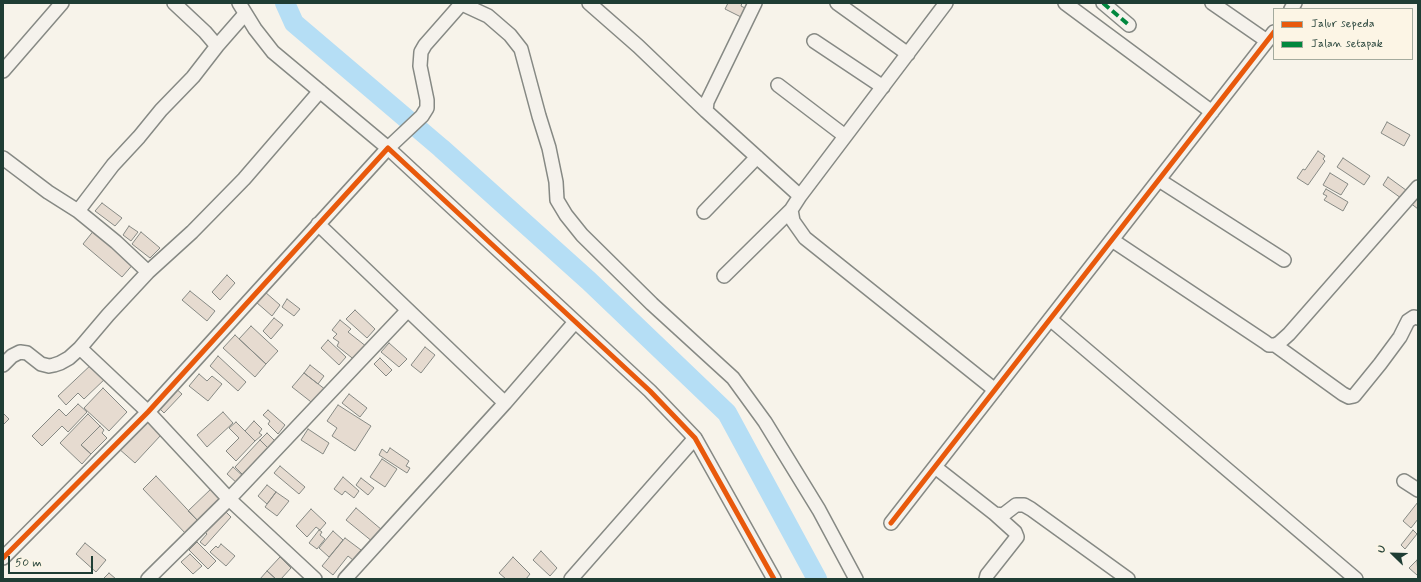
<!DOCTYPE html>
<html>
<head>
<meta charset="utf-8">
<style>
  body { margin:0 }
  #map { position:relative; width:1421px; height:582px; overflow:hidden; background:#f7f3ea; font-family:Mynerve,sans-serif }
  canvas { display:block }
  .frame { position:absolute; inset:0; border:4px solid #1f3d34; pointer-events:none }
  .legend { position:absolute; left:1273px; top:8px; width:140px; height:52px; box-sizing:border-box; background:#fcf5e5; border:1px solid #a4ab9e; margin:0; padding:5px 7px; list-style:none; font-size:12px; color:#1f3d34 }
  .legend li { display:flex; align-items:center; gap:8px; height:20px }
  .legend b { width:20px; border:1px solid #a4ab9e }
  .north { position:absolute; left:1373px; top:534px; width:40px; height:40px; -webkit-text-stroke:3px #fcf5e5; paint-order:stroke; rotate:293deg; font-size:11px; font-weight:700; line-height:16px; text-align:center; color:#1f3d34 }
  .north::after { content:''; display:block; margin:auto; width:14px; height:18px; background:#1f3d34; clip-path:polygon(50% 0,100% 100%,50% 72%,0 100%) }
  .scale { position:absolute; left:8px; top:556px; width:85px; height:18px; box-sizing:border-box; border:2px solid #1f3d34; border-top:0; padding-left:5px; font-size:12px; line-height:14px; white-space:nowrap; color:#1f3d34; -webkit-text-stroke:3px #fcf5e5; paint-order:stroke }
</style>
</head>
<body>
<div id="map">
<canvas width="1421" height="582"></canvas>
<div class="frame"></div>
<ul class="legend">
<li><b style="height:5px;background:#e8590c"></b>Jalur sepeda</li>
<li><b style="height:5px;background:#00873e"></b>Jalan setapak</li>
</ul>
<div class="north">U</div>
<div class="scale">50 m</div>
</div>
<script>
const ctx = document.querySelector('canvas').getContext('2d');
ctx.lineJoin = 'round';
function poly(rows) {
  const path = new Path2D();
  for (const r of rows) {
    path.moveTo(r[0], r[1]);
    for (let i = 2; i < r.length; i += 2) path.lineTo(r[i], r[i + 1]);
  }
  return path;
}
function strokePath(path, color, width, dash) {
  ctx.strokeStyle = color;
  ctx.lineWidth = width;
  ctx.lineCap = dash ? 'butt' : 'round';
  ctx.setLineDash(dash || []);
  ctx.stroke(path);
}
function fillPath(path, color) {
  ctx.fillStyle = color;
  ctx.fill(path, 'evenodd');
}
const river = poly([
  [285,3,294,23,441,148,589,281,727,413,817,579]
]);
const building = poly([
  [728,3,742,3,741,6,745,8,741,17,725,9,728,3],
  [1387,122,1410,135,1404,146,1381,133,1387,122],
  [1318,151,1325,156,1323,159,1325,161,1308,185,1297,178,1303,169,1305,170,1318,151],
  [1343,158,1370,176,1364,185,1337,167,1343,158],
  [1330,173,1348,184,1341,195,1323,185,1330,173],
  [1388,177,1410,193,1405,201,1383,185,1388,177],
  [1326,189,1348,202,1343,211,1324,200,1327,196,1323,194,1326,189],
  [1418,191,1418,209,1409,202,1418,191],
  [102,203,122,218,115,226,95,211,102,203],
  [129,226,138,232,131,241,123,235,129,226],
  [95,229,135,262,122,277,83,244,95,229],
  [141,232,160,248,150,258,132,244,141,232],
  [227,275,235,283,220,300,212,292,227,275],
  [190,291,215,311,207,321,182,300,190,291],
  [265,292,280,305,272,316,256,302,265,292],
  [287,299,300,309,294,316,282,307,287,299],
  [355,310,375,329,367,338,346,319,355,310],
  [274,318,283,325,271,339,263,331,274,318],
  [340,320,351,329,348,332,367,347,356,361,337,346,339,342,333,338,337,334,332,330,340,320],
  [251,326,278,351,266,364,239,339,251,326],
  [235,335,266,364,255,377,223,348,235,335],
  [328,340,346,357,339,365,321,348,328,340],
  [389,343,407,359,399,367,381,352,389,343],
  [425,347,435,355,421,373,411,365,425,347],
  [218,356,246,382,238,391,210,366,218,356],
  [380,358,392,370,386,376,374,364,380,358],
  [93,363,107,377,84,399,78,393,66,405,58,396,93,363],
  [310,365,324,376,318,384,304,373,310,365],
  [304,373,326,390,315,405,292,387,304,373],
  [199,374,207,381,212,376,222,384,208,401,189,386,199,374],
  [173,386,182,394,164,413,156,405,173,386],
  [103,388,127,412,109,431,84,408,103,388],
  [349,394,367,408,360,417,342,403,349,394],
  [78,404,87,412,68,432,62,426,42,446,32,436,59,409,66,416,78,404],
  [338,405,371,426,355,451,332,436,337,428,327,421,338,405],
  [268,410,285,425,278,434,268,424,270,421,263,415,268,410],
  [223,412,233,423,207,447,197,435,223,412],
  [3,413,9,419,3,425,3,413],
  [88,414,100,426,81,445,91,454,82,464,60,443,88,414],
  [144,419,161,435,135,463,118,448,144,419],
  [254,421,262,429,259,433,262,435,255,441,245,431,254,421],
  [236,422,255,441,236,461,226,451,239,438,229,428,236,422],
  [100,426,104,430,102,433,107,438,91,454,81,445,100,426],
  [308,429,329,443,323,454,301,440,308,429],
  [267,433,277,443,270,450,260,440,267,433],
  [260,440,270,450,245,477,235,467,260,440],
  [390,448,409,461,406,466,410,468,407,473,379,455,382,449,387,453,390,448],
  [382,459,397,469,385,487,370,477,382,459],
  [280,466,305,487,299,494,274,473,280,466],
  [233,467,244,477,238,484,227,474,233,467],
  [156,476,200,523,187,535,143,489,156,476],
  [343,477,359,491,354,498,345,491,342,495,334,489,343,477],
  [361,478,374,488,368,495,356,485,361,478],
  [267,485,276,492,267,504,258,496,267,485],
  [212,488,224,500,200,523,188,511,212,488],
  [276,492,289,501,277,516,265,507,276,492],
  [1418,502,1418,519,1411,528,1403,521,1418,502],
  [356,508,382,530,373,542,346,520,356,508],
  [223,509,231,517,205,546,200,542,207,534,202,529,223,509],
  [311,509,326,523,320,530,316,527,307,537,296,526,311,509],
  [319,530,322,532,320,535,325,539,317,549,309,543,319,530],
  [1413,530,1417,534,1405,549,1401,545,1413,530],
  [333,531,343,540,329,557,319,548,333,531],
  [345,538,361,550,353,560,348,556,333,575,322,566,345,538],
  [197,542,216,561,208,569,189,550,197,542],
  [85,543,106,560,96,572,76,554,85,543],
  [221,544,235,556,226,566,210,552,216,546,218,548,221,544],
  [541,551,557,568,550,576,533,560,541,551],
  [190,554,202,566,193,574,181,562,190,554],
  [280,557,291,568,281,579,276,579,267,571,280,557],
  [513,557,530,574,526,579,506,579,499,573,513,557],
  [1417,560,1418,574,1417,575,1409,568,1417,560],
  [267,571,276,579,260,579,267,571],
  [109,573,116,579,103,579,109,573]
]);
const minor = poly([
  [239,3,255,29,273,52,388,148,422,116,427,108,427,100,420,66,421,52,425,45,462,3],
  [460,3,488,16,510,35,521,49,539,116,549,148,556,182,557,200,566,215,582,235,652,304,733,378,765,422,819,510,856,579],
  [589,3,638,46,706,111],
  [755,3,707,102,706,111,800,196],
  [837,3,908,54],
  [946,3,800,196,791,210,793,221,805,238,995,390],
  [1065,3,1212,112],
  [1103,3,1129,25],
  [1212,3,1267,41],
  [1291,9,1295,3],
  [814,41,883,87],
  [217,46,245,14],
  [3,71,62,3],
  [778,85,845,136],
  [3,158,48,192,78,211,116,242,148,272,192,232,244,179,320,91],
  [1159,180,1284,260],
  [78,211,113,165,139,137,161,110,193,77,217,46,205,32,174,3],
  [704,212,757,157],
  [318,224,505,403],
  [1112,240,1265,342,1269,345,1275,345,1279,343,1289,334,1418,187],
  [724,276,791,210],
  [1050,319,1356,579],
  [1275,345,1343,394,1349,397,1354,396,1380,364,1400,337,1408,321,1414,317,1418,318],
  [80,348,108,315,148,272],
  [3,365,12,356,20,352,27,353,41,364,49,366,54,365,60,363,69,358,80,348,148,412,229,499,315,579],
  [935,467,995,514,1003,515,1016,505,1024,505,1031,509,1128,579],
  [1404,481,1418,490],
  [891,523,1274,32],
  [3,558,148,412,388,148,650,391,695,438,774,579],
  [148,579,229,499,408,310],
  [345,579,505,403,575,322],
  [571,579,695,438],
  [986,579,987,575,1017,537,1015,532,995,514]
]);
const quiet = poly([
  [1103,3,1129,25]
]);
const cycleway = poly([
  [891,523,1274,32],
  [3,558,148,412,388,148,650,391,695,438,774,579]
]);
strokePath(river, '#b5def5', 20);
fillPath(building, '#e6dbd0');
strokePath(building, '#868984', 1);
strokePath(minor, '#868984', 16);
strokePath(minor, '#f5f2ec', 13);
strokePath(quiet, '#00873e', 4, [8, 4]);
strokePath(cycleway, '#e8590c', 5);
</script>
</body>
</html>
